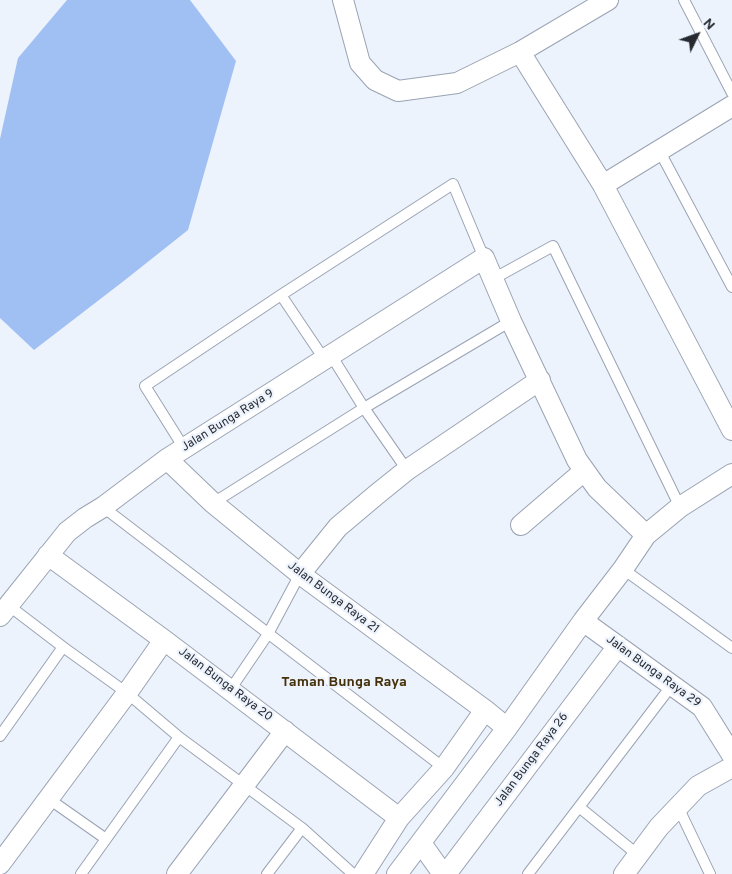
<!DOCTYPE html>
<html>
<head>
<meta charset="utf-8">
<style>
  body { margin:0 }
  #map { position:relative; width:732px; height:874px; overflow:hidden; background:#edf3fd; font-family:Overpass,sans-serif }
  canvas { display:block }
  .north { position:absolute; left:672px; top:10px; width:50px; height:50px; -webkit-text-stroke:4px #edf3fd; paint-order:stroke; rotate:48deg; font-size:14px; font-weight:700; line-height:20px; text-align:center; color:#262a30 }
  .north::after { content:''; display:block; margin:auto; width:18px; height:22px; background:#262a30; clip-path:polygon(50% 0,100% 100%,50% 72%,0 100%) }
</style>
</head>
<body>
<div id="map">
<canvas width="732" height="874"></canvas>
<div class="north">N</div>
</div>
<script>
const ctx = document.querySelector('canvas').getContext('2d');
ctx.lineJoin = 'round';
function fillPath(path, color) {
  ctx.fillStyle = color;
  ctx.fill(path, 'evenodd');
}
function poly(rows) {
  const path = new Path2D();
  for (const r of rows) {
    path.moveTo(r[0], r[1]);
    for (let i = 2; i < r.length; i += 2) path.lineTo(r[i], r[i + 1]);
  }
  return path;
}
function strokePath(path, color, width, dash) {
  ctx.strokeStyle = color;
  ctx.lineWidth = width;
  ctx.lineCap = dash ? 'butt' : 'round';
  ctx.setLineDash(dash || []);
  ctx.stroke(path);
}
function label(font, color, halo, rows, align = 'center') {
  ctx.font = font + ' Overpass,sans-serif';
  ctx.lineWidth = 4.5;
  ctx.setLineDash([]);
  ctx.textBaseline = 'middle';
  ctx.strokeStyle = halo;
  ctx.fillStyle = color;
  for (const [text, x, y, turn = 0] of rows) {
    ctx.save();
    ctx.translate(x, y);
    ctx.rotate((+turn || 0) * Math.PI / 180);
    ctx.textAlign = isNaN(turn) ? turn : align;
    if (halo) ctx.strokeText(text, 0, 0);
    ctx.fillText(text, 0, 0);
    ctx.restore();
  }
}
const water = poly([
  [67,0,190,0,236,61,188,230,125,280,34,350,0,318,0,139,18,58]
]);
const service = poly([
  [684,0,732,93],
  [659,150,732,287],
  [493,279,553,246,680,507],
  [281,295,324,359],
  [331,355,364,408,407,470],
  [184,448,145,386,281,295,453,184,484,258],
  [213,503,364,408,511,321],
  [103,507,444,768],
  [623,569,732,648],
  [8,605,63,647,127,693,179,737,302,828,353,874],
  [230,690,268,634,300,574],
  [0,736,63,647],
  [49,799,106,839],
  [579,807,638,855],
  [678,807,710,874],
  [81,874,179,737],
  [267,874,302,828],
  [528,874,672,685]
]);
const minor = poly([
  [343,0,360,63,375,80,398,91,457,83,520,52,608,0],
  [520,52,603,185,732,430],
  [603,185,732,106],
  [167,459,213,503,300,574,485,710,507,728],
  [521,525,584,471],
  [48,555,164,640,399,818],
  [300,574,338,527,376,495,407,470,540,380],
  [0,616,67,532,85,518,103,507,167,459,484,258,511,321,577,460,597,488,646,535],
  [583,621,702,707,732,755],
  [421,843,443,874],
  [0,864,127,693,164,640],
  [177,874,285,731],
  [363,874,399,818,444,768,485,710],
  [397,874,507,728,583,621,623,569,646,535,680,507,732,474],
  [446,874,618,646],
  [624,874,659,827,698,786,732,767]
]);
const streetNames = [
  ["Jalan Bunga Raya 9",228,421,-32],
  ["Jalan Bunga Raya 21",333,598,37],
  ["Jalan Bunga Raya 29",653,672,36],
  ["Jalan Bunga Raya 20",225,685,37],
  ["Jalan Bunga Raya 26",532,760,-53]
];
const neighbourhoodNames = [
  ["Taman Bunga Raya",344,683]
];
fillPath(water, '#a0bff3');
strokePath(service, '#9aa3b2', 12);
strokePath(minor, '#9aa3b2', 22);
strokePath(service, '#fff', 10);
strokePath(minor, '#fff', 20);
label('12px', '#262a30', '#edf3fd', streetNames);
label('bold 14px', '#443009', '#edf3fd', neighbourhoodNames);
</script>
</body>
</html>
